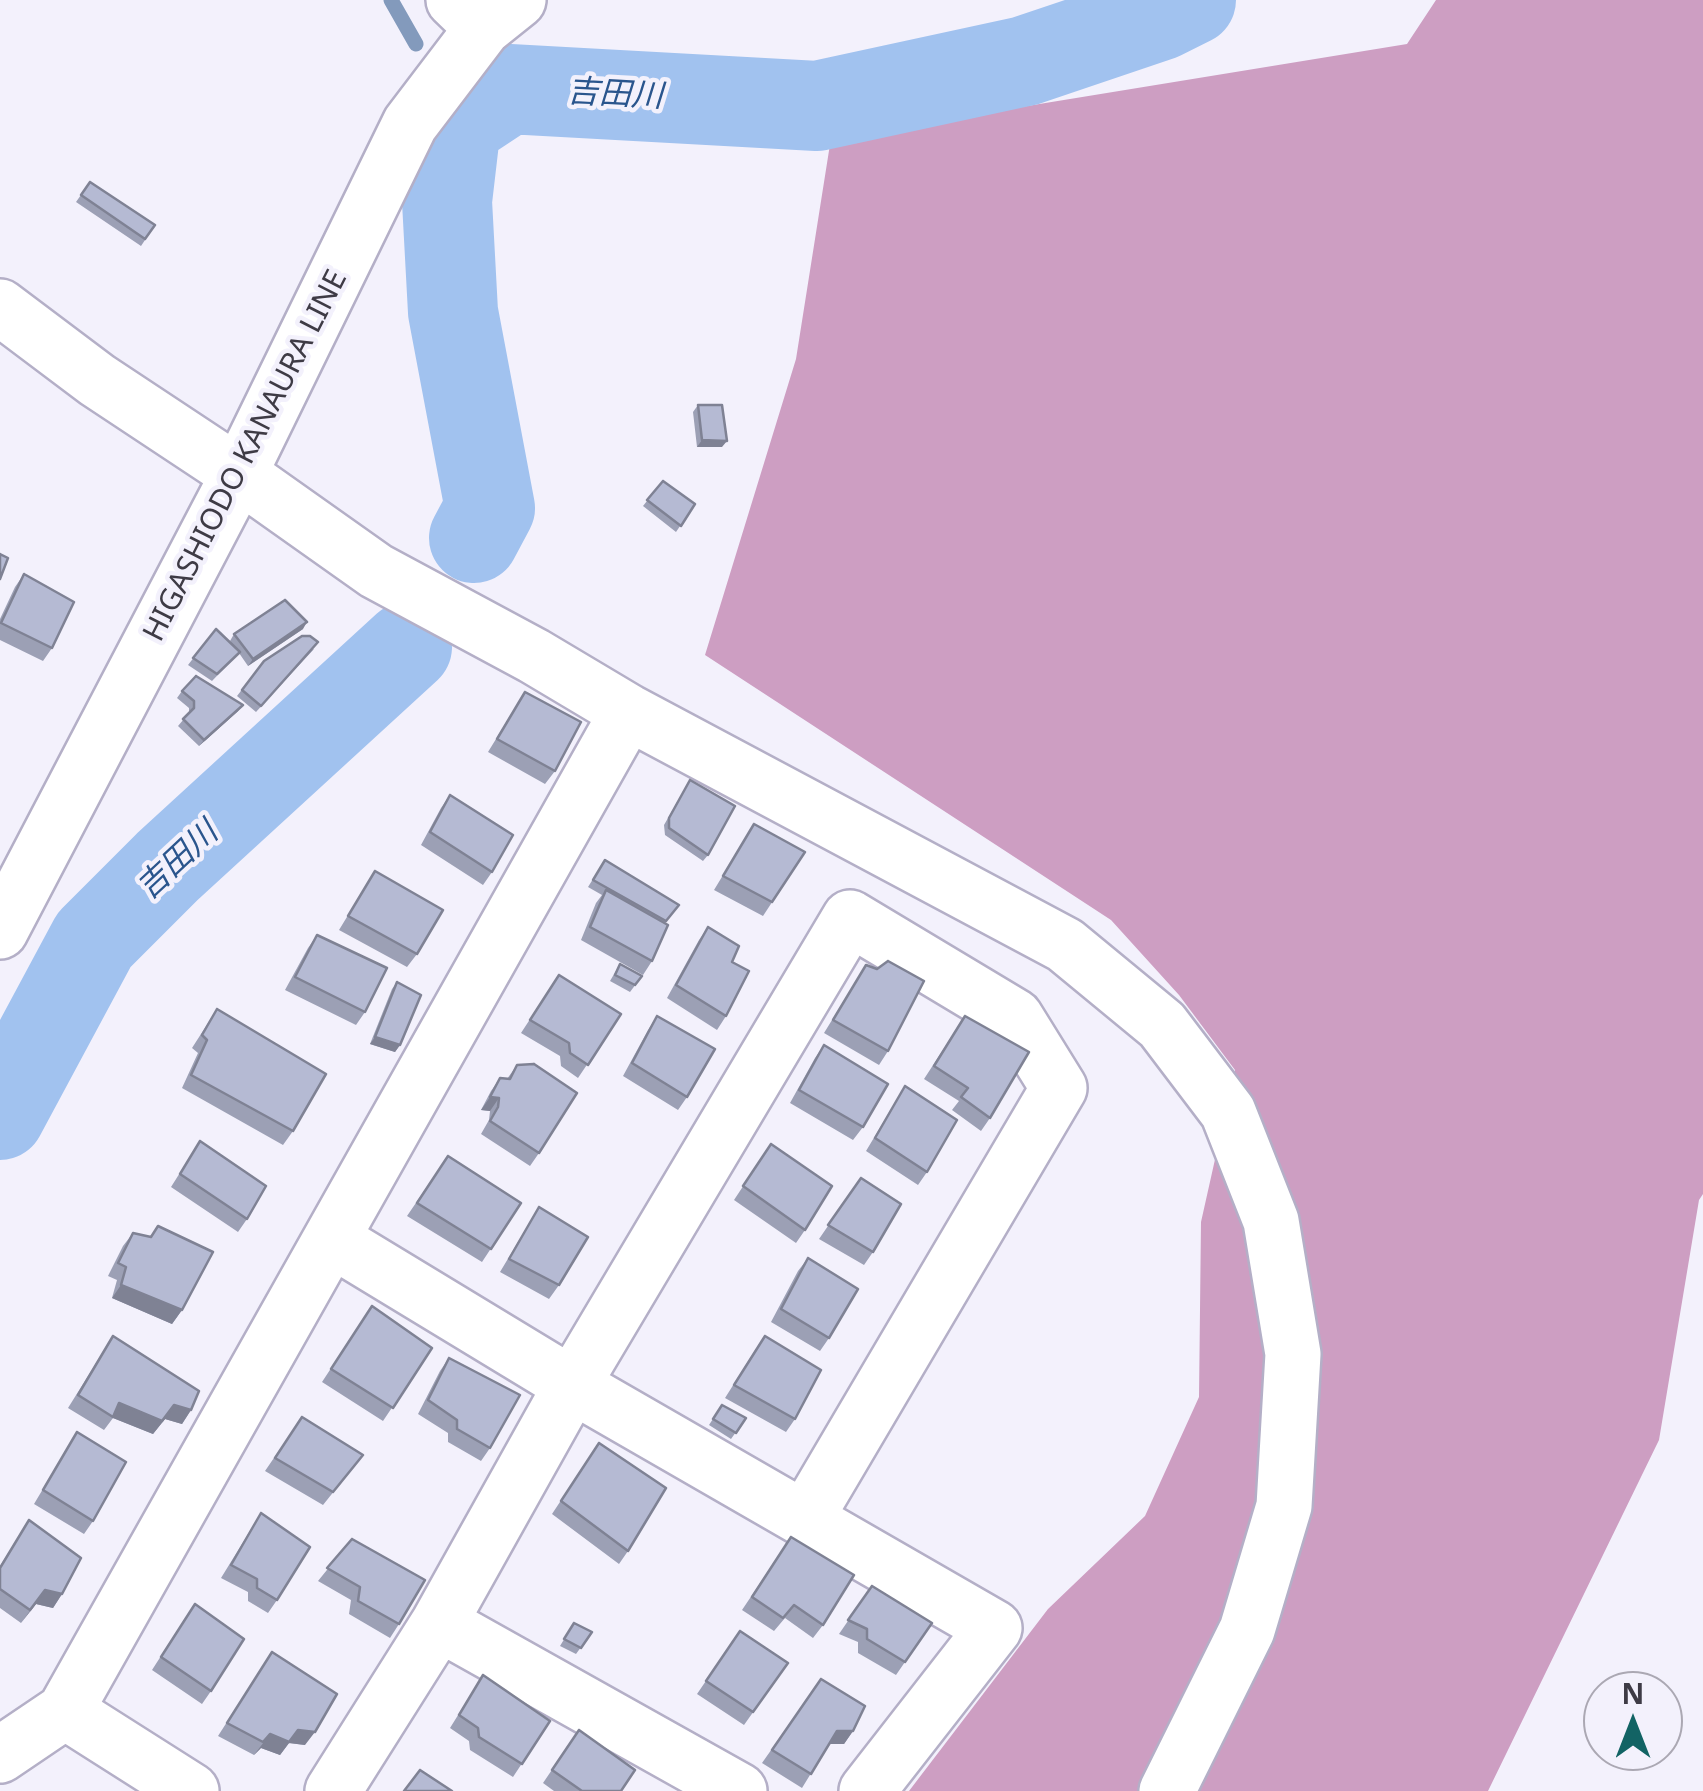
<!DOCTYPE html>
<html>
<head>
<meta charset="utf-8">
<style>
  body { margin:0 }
  #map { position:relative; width:1703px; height:1791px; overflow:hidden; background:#f3f1fc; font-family:"Noto Sans",sans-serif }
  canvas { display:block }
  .north { position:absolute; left:1583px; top:1671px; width:100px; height:100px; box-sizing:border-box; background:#f3f1fc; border:2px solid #aba8b3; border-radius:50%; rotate:0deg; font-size:28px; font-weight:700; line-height:40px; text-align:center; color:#3e3b45 }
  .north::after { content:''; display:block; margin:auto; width:35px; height:45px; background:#126364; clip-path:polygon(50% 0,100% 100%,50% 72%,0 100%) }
</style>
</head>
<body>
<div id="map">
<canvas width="1703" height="1791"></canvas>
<div class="north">N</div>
</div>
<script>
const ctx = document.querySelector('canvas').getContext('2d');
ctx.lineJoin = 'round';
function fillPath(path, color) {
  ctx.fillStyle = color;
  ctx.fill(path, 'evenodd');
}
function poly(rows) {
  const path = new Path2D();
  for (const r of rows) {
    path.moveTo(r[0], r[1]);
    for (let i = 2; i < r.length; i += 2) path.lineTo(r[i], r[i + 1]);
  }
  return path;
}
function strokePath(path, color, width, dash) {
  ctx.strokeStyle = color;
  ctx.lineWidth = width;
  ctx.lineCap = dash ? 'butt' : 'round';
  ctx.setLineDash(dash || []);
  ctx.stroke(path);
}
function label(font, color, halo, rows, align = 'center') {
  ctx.font = font + ' "Noto Sans","Noto Sans JP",sans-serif';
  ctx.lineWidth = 9;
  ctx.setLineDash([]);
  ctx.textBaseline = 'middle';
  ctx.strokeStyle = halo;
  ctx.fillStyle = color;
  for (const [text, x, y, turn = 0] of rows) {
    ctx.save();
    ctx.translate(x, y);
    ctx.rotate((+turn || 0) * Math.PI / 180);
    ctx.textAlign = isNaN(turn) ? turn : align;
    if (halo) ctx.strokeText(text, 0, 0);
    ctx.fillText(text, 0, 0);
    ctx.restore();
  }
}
const forest = poly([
  [1436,0,1703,0,1703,1194,1699,1200,1659,1440,1488,1791,909,1791,1048,1609,1145,1516,1199,1397,1201,1222,1235,1070,1179,995,1111,920,705,655,796,359,831,138,1407,44]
]);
const stream = poly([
  [391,0,416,44],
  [452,114,456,124]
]);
const river = poly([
  [474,538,490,508,453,312,447,201,456,124,509,89,817,106,1025,61,1161,15,1191,0],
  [0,1115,94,940,168,866,407,647]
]);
const minor = poly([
  [454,0,483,28],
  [0,307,97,380,239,474,376,571,534,656,628,712,1065,945,1162,1025,1228,1112,1271,1221,1293,1354,1284,1506,1247,1630,1167,1791],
  [333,1240,572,1385,994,1628,867,1791],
  [439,1623,739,1791],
  [65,1711,191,1791],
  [0,1755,65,1711,628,712],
  [333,1791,439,1623,572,1385,850,918,1015,1017,1059,1088,806,1517]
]);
const major = poly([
  [0,931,239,474,410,124,483,28,518,0]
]);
const wall = poly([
  [90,182,155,225,141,246,76,202],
  [698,405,722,447,697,447,693,412],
  [663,481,695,504,676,532,643,506],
  [24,574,52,648,43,661,0,640,0,619,15,587],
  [216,629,234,647,230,641,234,634,303,629,248,666,239,653,212,681,188,665],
  [314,649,256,712,237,696,264,661],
  [182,691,238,711,199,746,178,726,189,713,189,708,177,698],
  [525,692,555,771,545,784,488,752],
  [690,780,708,855,703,861,665,835,664,825],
  [450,795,492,872,483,885,421,845,441,808],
  [754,824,805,852,763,916,714,890],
  [605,860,679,905,665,923,652,961,643,975,581,940,596,903,602,895,588,887],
  [375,871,417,954,407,967,339,930],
  [708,927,732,962,726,1016,717,1030,667,998,699,940],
  [317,935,365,1012,356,1025,285,990,308,948],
  [620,964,642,976,630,992,610,981],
  [866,965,888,1051,879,1065,824,1033],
  [559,975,621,1014,578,1078,561,1066,560,1056,521,1033],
  [397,982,400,1045,395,1052,370,1044,392,989],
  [217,1009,293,1131,283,1145,182,1088,198,1053,192,1048],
  [657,1016,687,1097,678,1110,623,1076,648,1030],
  [965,1016,990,1118,981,1131,952,1110,959,1101,924,1079],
  [824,1045,863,1127,853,1140,790,1103,815,1058],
  [517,1065,539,1153,530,1166,481,1134,489,1120,490,1111,481,1110,491,1091,500,1078,507,1079],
  [905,1086,927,1172,918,1185,866,1151],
  [200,1141,247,1219,238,1232,171,1187],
  [771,1144,805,1230,796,1243,734,1200],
  [448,1156,521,1203,482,1262,407,1216],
  [861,1178,873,1252,864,1265,819,1239],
  [539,1207,559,1285,549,1299,500,1272],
  [158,1226,182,1310,172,1324,112,1298,117,1280,108,1276,123,1246,133,1233,150,1237],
  [808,1258,829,1338,820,1351,771,1322,798,1271],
  [372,1306,432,1348,383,1421,322,1382],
  [113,1336,191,1410,182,1424,165,1419,153,1434,113,1418,104,1430,68,1408],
  [756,1349,795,1419,786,1432,725,1398],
  [449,1358,490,1448,481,1461,448,1442,448,1433,418,1414,440,1371],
  [722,1405,746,1418,731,1439,709,1425],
  [302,1417,363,1455,323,1505,265,1471],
  [77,1432,93,1521,84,1534,34,1504],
  [599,1443,628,1551,619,1564,552,1514],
  [261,1513,277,1600,268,1613,248,1601,248,1592,221,1578],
  [29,1520,62,1594,53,1608,36,1604,21,1623,0,1608,0,1566],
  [791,1537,823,1625,813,1638,785,1618,774,1631,742,1610],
  [352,1539,399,1624,390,1638,349,1614,351,1600,318,1581],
  [872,1586,932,1623,896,1675,858,1653,858,1642,839,1634],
  [186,1617,211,1691,202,1704,152,1670],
  [574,1623,592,1632,576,1654,560,1646],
  [740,1631,788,1663,744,1725,697,1694],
  [272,1652,305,1745,289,1743,280,1755,261,1748,254,1755,218,1736],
  [483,1675,550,1721,513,1777,470,1750,469,1741,450,1728],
  [821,1679,853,1731,844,1744,829,1744,802,1788,762,1763],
  [579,1730,621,1791,554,1791,543,1783]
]);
const shadedWall = poly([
  [702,440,727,441,722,447,697,447],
  [307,622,303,629,248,666,253,659],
  [243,705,238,711,199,746,204,740],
  [375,1037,400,1045,395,1052,370,1044],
  [490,1097,499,1098,490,1111,481,1110],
  [121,1285,182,1310,172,1324,112,1298],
  [119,1403,174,1405,191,1410,182,1424,165,1419,153,1434,113,1418],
  [45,1590,62,1594,53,1608,36,1604,21,1623],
  [298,1730,315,1732,305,1745,289,1743,280,1755,261,1748,254,1755,270,1734],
  [837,1731,853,1731,844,1744,828,1744]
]);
const building = poly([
  [90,182,155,225,145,239,81,195,90,182],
  [698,405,722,405,727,441,702,440,698,405],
  [663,481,695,504,681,526,647,500,663,481],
  [0,554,8,558,0,579,0,554],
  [24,574,74,602,52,648,1,623,24,574],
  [285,600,307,622,253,659,234,634,285,600],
  [216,629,240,652,217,674,193,658,216,629],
  [302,636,310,636,318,642,261,706,242,690,264,661,302,636],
  [196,676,243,705,204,740,183,719,194,708,194,701,182,691,196,676],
  [525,692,581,722,555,771,497,739,525,692],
  [690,780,735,806,708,855,669,828,669,818,690,780],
  [450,795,513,835,492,872,430,832,450,795],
  [754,824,805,852,772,902,723,876,754,824],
  [605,860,679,905,666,921,593,880,605,860],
  [375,871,443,910,417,954,348,916,375,871],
  [606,890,668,925,652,961,590,927,606,890],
  [708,927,739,946,732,962,749,971,726,1016,676,985,708,927],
  [317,935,387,968,365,1012,295,977,317,935],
  [888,961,924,981,888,1051,833,1020,866,965,877,969,888,961],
  [620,964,642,976,635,985,615,975,620,964],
  [559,975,621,1014,588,1065,570,1053,569,1043,530,1020,559,975],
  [397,982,421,995,400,1045,375,1037,397,982],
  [217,1009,326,1074,293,1131,191,1075,207,1040,202,1035,217,1009],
  [657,1016,715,1049,687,1097,632,1063,657,1016],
  [965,1016,1029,1052,990,1118,961,1097,968,1088,934,1066,965,1016],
  [824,1045,888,1084,863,1127,799,1090,824,1045],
  [534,1064,577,1093,539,1153,490,1121,498,1107,499,1098,490,1097,500,1078,510,1079,517,1065,534,1064],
  [905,1086,957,1120,927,1172,875,1138,905,1086],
  [200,1141,266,1186,247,1219,180,1174,200,1141],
  [771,1144,832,1186,805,1230,743,1186,771,1144],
  [448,1156,521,1203,491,1249,417,1203,448,1156],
  [861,1178,901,1204,873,1252,828,1225,861,1178],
  [539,1207,588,1237,559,1285,509,1259,539,1207],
  [158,1226,213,1252,182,1310,121,1285,126,1267,118,1263,133,1233,151,1237,158,1226],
  [808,1258,858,1289,829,1338,781,1309,808,1258],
  [372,1306,432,1348,393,1408,331,1369,372,1306],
  [113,1336,199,1391,191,1410,174,1405,162,1421,119,1403,113,1417,78,1395,113,1336],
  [765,1336,821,1370,795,1419,734,1385,765,1336],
  [449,1358,520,1395,490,1448,457,1429,457,1420,428,1400,449,1358],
  [722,1405,746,1418,736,1433,713,1419,722,1405],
  [302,1417,363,1455,333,1492,275,1458,302,1417],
  [77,1432,126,1462,93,1521,43,1490,77,1432],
  [599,1443,666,1488,628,1551,561,1501,599,1443],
  [261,1513,310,1547,277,1600,257,1588,257,1579,231,1565,261,1513],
  [29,1520,81,1558,62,1594,45,1590,30,1610,0,1589,0,1568,29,1520],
  [791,1537,854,1575,823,1625,794,1605,783,1618,752,1597,791,1537],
  [352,1539,425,1580,399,1624,358,1601,360,1587,327,1568,352,1539],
  [872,1586,932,1623,905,1662,867,1639,867,1629,848,1620,872,1586],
  [195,1604,244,1639,211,1691,161,1657,195,1604],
  [574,1623,592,1632,581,1648,564,1639,574,1623],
  [740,1631,788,1663,753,1712,706,1681,740,1631],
  [272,1652,337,1694,315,1732,298,1730,289,1742,270,1734,263,1742,227,1723,272,1652],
  [483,1675,550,1721,522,1764,479,1737,478,1728,459,1715,483,1675],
  [821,1679,865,1706,853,1731,837,1731,811,1774,772,1750,821,1679],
  [579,1730,635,1770,621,1791,582,1791,552,1770,579,1730],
  [420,1770,452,1791,404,1791,420,1770]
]);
const streetNames = [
  ["HIGASHIODO KANAURA LINE",246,456,-63]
];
const waterNames = [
  ["吉田川",615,95,3],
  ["吉田川",178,861,-43]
];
fillPath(forest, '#cd9ec2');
strokePath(stream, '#839abc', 15);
strokePath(river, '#a1c2ef', 90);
strokePath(minor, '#b4afc7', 60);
strokePath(major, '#b4afc7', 60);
strokePath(minor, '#fff', 55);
strokePath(major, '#fff', 55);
fillPath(wall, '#9ca0b5');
fillPath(shadedWall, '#7f8294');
fillPath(building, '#b5bad3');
strokePath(building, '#7f8294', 2.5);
label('30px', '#3e3b45', '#f3f1fc', streetNames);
label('italic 32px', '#2a558d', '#f3f1fc', waterNames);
</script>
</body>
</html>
